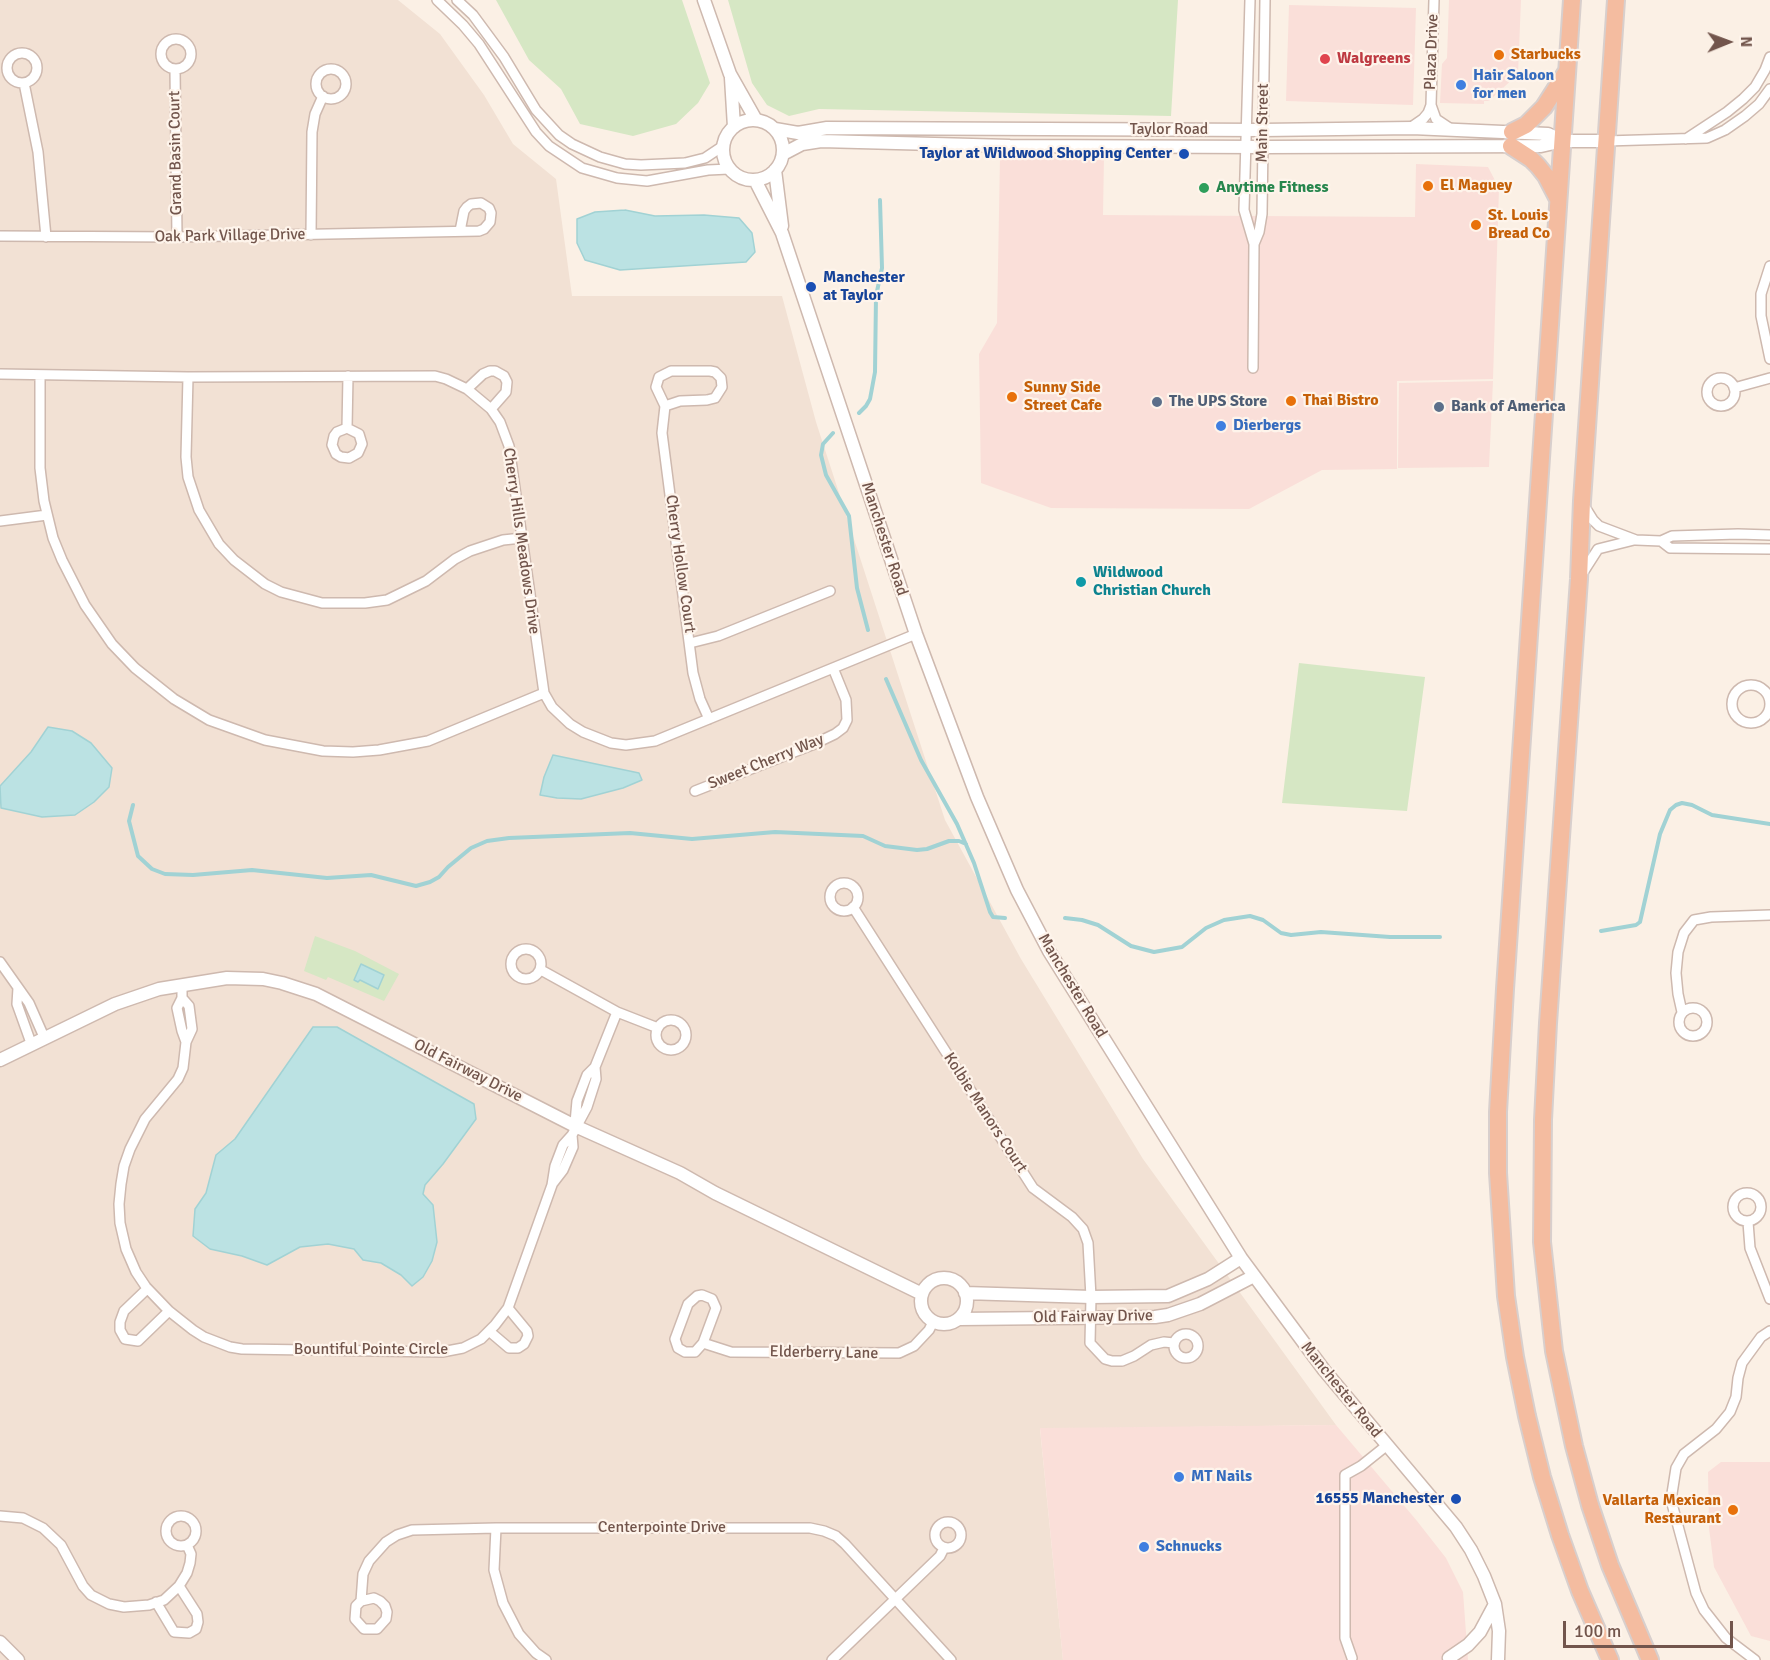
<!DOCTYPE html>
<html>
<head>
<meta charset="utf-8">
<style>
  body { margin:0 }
  #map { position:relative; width:1770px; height:1660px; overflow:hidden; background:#fbf0e5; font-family:Signika,sans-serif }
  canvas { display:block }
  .north { position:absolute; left:1698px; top:12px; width:60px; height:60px; -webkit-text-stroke:4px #fef4eb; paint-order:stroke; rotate:89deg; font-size:16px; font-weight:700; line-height:24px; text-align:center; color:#72554c }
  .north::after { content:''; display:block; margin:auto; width:21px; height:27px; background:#72554c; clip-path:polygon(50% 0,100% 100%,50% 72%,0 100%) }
  .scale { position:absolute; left:1563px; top:1621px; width:170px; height:27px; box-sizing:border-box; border:3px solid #72554c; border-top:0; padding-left:8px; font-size:18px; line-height:21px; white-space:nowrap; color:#72554c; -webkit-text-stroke:4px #fef4eb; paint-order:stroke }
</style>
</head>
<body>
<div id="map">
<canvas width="1770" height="1660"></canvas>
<div class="north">N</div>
<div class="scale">100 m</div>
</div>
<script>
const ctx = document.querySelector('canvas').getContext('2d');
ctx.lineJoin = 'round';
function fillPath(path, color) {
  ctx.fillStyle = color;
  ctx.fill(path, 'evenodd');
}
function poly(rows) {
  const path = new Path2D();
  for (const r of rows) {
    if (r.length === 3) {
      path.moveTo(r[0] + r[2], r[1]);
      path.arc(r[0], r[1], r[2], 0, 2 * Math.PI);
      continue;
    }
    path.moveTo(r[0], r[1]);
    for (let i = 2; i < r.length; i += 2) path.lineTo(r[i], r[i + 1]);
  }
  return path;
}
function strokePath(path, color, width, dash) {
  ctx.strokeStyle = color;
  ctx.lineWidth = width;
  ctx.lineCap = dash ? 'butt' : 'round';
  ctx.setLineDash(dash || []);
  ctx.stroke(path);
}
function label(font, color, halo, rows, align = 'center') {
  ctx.font = font + ' Signika,sans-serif';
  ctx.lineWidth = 4.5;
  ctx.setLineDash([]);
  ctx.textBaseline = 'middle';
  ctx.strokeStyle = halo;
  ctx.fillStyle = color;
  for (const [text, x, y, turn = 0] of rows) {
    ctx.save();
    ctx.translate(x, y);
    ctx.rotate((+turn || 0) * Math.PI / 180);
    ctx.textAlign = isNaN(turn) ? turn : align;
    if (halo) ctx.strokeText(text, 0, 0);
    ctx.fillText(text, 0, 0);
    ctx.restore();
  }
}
const residential = poly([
  [0,0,398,0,440,34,484,95,513,144,556,179,572,296,782,296,816,422,945,820,1021,959,1143,1159,1336,1425,1040,1429,1063,1660,0,1660]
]);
const commercial = poly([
  [1449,0,1521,0,1518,74,1489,101,1484,101,1484,104,1440,103,1442,64,1447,58],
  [1289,5,1416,8,1413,105,1286,101],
  [1104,156,1103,215,1415,217,1416,164,1488,167,1499,188,1493,379,1397,381,1397,469,1322,470,1249,509,1051,508,981,483,979,354,997,323,1000,157],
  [1493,381,1489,467,1398,468,1399,383],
  [1336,1425,1417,1521,1446,1558,1463,1592,1468,1660,1063,1660,1040,1428],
  [1721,1462,1770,1462,1770,1641,1751,1636,1714,1567,1709,1528,1708,1472]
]);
const green = poly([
  [496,0,682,0,710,83,698,103,676,124,633,136,580,124,561,89,529,60],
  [728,0,1178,0,1171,116,819,109,789,116,767,105,752,83],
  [1299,663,1425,677,1407,811,1282,803],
  [315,936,355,951,399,974,384,1001,328,977,326,980,304,971]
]);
const water = poly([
  [625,210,655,216,704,215,739,218,752,233,755,252,746,262,620,270,585,260,577,243,577,219,595,212,625,210],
  [48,727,72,731,91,743,112,768,109,787,94,802,75,815,42,817,1,808,0,786,31,752,48,727],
  [553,755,639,773,642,780,623,788,581,799,557,798,540,795,544,777,553,755],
  [361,964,384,975,378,989,360,980,358,982,354,980,361,964],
  [313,1027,337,1027,474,1104,476,1119,443,1164,425,1185,423,1194,433,1205,437,1242,432,1261,423,1277,412,1286,401,1275,381,1263,363,1260,354,1249,328,1244,300,1247,267,1265,242,1256,210,1249,193,1236,195,1209,206,1193,216,1155,235,1139,313,1027]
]);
const stream = poly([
  [859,413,866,406,870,399,875,372,876,296,882,268,880,200],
  [833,433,823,444,821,455,826,475,849,516,857,588,868,630],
  [886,679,921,760,957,824,974,863,990,912,993,917,1005,918],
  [133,805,129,821,138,856,152,869,165,874,193,875,252,870,327,878,371,875,416,886,430,882,439,877,448,867,471,848,487,841,509,838,630,833,692,839,775,832,863,836,885,846,917,850,927,849,949,841,959,841,966,844],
  [1065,918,1082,920,1098,925,1131,946,1154,952,1182,947,1206,928,1224,920,1250,916,1263,920,1281,933,1291,935,1321,932,1390,937,1440,937],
  [1601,931,1636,925,1640,922,1660,834,1670,810,1676,805,1682,803,1692,805,1712,815,1770,824]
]);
const minor = poly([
  [437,0,463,25,479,44,536,132,549,146,582,168,617,178,647,181,708,170,729,169],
  [457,0,473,15,504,57,536,110,559,135,572,144,600,157,625,164,641,165,685,163,705,158,723,146],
  [1250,0,1244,210,1254,244,1259,232,1262,214,1265,0],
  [1434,0,1431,105,1436,119,1451,129],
  [176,54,15],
  [22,68,15],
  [175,69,177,237],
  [331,84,15],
  [24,83,38,152,46,237],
  [1410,128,1423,119,1428,113,1431,105],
  [1686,139,1727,112,1743,99,1755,87,1765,70,1770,57],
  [1606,141,1707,138,1725,130,1745,116,1759,104,1770,89],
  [311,235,312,132,315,114,323,96],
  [0,236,177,237,479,231,484,229,490,222,491,213,489,208,481,203,471,204,467,207,464,211,460,231],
  [1770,266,1761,294,1761,316,1770,359],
  [1253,368,1254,244],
  [0,374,188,377,435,376,446,379,467,389,491,409,500,422,509,446,544,693,552,707,570,724,583,732,611,743,626,745,655,741,916,634],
  [40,376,40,468,44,501,53,538,62,560,85,605,112,644,135,668,174,699,209,720,265,740,323,751,353,752,379,750,428,741,544,693],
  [188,377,186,457,188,477,199,510,219,544,234,560,265,584,281,592,322,603,365,603,387,600,426,581,455,559,470,551,503,540,522,538],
  [1721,392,14],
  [1734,388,1770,378],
  [467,389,483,374,490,371,495,371,504,376,507,382,506,392,491,409],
  [665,406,680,401,707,400,715,398,722,387,721,378,715,372,710,371,671,371,659,377,656,387,665,406,662,433,693,673,700,699,709,719],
  [347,428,359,434,362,444,358,453,349,458,341,457,336,454,332,445,334,436,337,432,347,428,348,376],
  [1583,504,1593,520,1599,526,1636,540,1661,541,1672,536,1738,534,1770,535],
  [0,521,47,515],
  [1661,541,1670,548,1770,549],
  [1582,574,1598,549,1634,540],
  [690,643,718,636,830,591],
  [1751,704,19],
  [695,791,812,745,835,734,843,728,847,720,846,700,833,668],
  [844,897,14],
  [853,907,1033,1188,1072,1217,1083,1229,1088,1243,1091,1297,1090,1343,1105,1359,1112,1361,1122,1361,1134,1356,1151,1345,1164,1342,1174,1343],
  [526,964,15],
  [0,962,29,1003,44,1037],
  [541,970,617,1012,658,1028],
  [182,985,182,998,177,1008,182,1031,186,1042,183,1068,178,1079,145,1119,130,1149,124,1166,121,1184,119,1204,120,1223,126,1249,136,1272,146,1287,169,1311,193,1330,204,1337,230,1347,242,1349,442,1352,463,1348,481,1339,495,1325,508,1308,552,1185,555,1166,563,1145,572,1135,587,1107,596,1079,595,1067],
  [18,988,17,1004,31,1043],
  [182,998,189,1006,192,1029,186,1042],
  [1693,1022,14],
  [1682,1012,1678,994,1676,973,1678,952,1684,933,1694,920,1711,917,1770,915],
  [671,1035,15],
  [575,1123,577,1101,587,1075,595,1067,617,1012],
  [553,1183,563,1170,573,1147,572,1135],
  [1747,1207,14],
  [1748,1222,1750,1248,1770,1299],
  [147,1289,124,1311,120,1322,120,1330,125,1339,138,1341,169,1311],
  [489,1331,509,1348,518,1348,524,1344,528,1336,527,1331,508,1308],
  [1186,1346,12],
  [703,1343,695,1352,685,1352,678,1348,675,1339,688,1304,697,1296,702,1295,712,1299,716,1308,703,1343,731,1352,899,1353,914,1346,929,1330,933,1322],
  [0,1516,23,1518,43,1528,61,1545,83,1586,91,1595,109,1604,124,1607,149,1605,164,1600,179,1586,187,1573,190,1563,191,1554,187,1545],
  [181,1531,15],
  [948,1535,13],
  [496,1528,494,1570,503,1603,519,1634,536,1653,546,1660],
  [361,1601,374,1598,380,1601,385,1606,387,1612,386,1619,377,1629,364,1629,355,1619,356,1606,361,1601,363,1574,369,1561,386,1542,397,1535,412,1530,496,1528,810,1528,824,1531,836,1536,845,1544,951,1660],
  [156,1602,174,1632,189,1633,196,1629,198,1622,197,1614,179,1586],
  [1352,1658,1345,1638,1345,1475,1361,1466,1386,1446],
  [832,1660,940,1556,944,1548],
  [1755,1660,1726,1638,1704,1610,1696,1593,1671,1500,1676,1468,1684,1454,1716,1429,1730,1412,1736,1397,1738,1378,1742,1363,1761,1337,1770,1331]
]);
const tertiary = poly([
  [704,0,730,74,756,120],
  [731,78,734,127],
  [753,150,30],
  [775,129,798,133,827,128,1263,130,1412,128,1548,134,1563,141],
  [783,154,802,144,821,141,1010,146,1263,147,1541,146,1563,141,1606,141],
  [775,170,782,226],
  [755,180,782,233,916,634,977,797,1017,890,1049,951,1241,1258,1324,1370,1456,1527,1471,1550,1484,1576,1495,1604,1499,1631,1498,1660],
  [0,1060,115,1004,159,989,227,978,263,979,282,983,316,994,575,1126,680,1173,715,1193,922,1294],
  [944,1301,23],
  [965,1293,1091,1297,1168,1296,1208,1279,1241,1258],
  [959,1319,1155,1317,1168,1315,1200,1304,1254,1276],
  [0,1642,18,1660],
  [1450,1660,1449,1658,1468,1645,1480,1632,1495,1604]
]);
const trunk = poly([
  [1572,0,1505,989,1498,1112,1498,1173,1506,1296,1515,1357,1527,1416,1542,1477,1560,1535,1580,1591,1610,1660],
  [1616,0,1582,501,1579,579,1548,1023,1543,1120,1542,1242,1554,1351,1574,1446,1590,1505,1610,1565,1650,1660],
  [1512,132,1526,125,1544,107,1567,71],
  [1511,146,1531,159,1538,166,1546,176,1558,199]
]);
const markers = [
  [1499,55,6,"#e8710a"],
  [1325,59,6,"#e0444e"],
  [1461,85,6,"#3f7fe0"],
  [1184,154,6,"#1a4fb4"],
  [1428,186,6,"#e8710a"],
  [1204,188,6,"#2e9e5b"],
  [1476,225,6,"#e8710a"],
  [811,287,6,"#1a4fb4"],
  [1012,397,6,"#e8710a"],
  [1291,401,6,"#e8710a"],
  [1157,402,6,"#5c6f8a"],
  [1439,407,6,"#5c6f8a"],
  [1221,426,6,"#3f7fe0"],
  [1081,582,6,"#0f9aa8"],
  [1179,1477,6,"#3f7fe0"],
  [1456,1499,6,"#1a4fb4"],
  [1733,1510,6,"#e8710a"],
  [1144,1547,6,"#3f7fe0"]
];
const streetNames = [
  ["Plaza Drive",1432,52,-88],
  ["Main Street",1263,123,-89],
  ["Taylor Road",1169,130],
  ["Grand Basin Court",176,153,-91],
  ["Oak Park Village Drive",230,236,-1],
  ["Manchester Road",884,539,72],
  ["Cherry Hills Meadows Drive",521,541,82],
  ["Cherry Hollow Court",680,564,82],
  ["Sweet Cherry Way",766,762,-22],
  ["Manchester Road",1072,986,59],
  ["Old Fairway Drive",468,1071,27],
  ["Kolbie Manors Court",985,1113,57],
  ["Old Fairway Drive",1093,1317,-1],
  ["Bountiful Pointe Circle",371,1350],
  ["Elderberry Lane",824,1353,1],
  ["Manchester Road",1341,1390,51],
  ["Centerpointe Drive",662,1528]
];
const foodNames = [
  ["Starbucks",1511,55],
  ["El Maguey",1440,186],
  ["St. Louis",1488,216],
  ["Bread Co",1488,234],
  ["Sunny Side",1024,388],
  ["Street Cafe",1024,406],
  ["Thai Bistro",1303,401],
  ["Vallarta Mexican",1721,1501,"right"],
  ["Restaurant",1721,1519,"right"]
];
const healthNames = [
  ["Walgreens",1337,59]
];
const shopNames = [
  ["Hair Saloon",1473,76],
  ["for men",1473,94],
  ["Dierbergs",1233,426],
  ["MT Nails",1191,1477],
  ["Schnucks",1156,1547]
];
const transitNames = [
  ["Taylor at Wildwood Shopping Center",1172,154],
  ["Manchester",823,278,"left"],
  ["at Taylor",823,296,"left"],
  ["16555 Manchester",1444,1499]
];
const leisureNames = [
  ["Anytime Fitness",1216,188]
];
const serviceNames = [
  ["The UPS Store",1169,402],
  ["Bank of America",1451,407]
];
const cultureNames = [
  ["Wildwood",1093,573],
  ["Christian Church",1093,591]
];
fillPath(residential, '#f2e1d4');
fillPath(commercial, '#fadfd9');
fillPath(green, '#d6e7c4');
fillPath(water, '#bbe2e3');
strokePath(water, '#a1d2d4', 1.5);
strokePath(stream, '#a1d2d4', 4);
strokePath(minor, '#ceb9af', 12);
strokePath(tertiary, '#ceb9af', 15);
strokePath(trunk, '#d8cfcd', 20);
strokePath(minor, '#fff', 9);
strokePath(tertiary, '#fff', 12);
strokePath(trunk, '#f4bca0', 16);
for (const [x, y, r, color] of markers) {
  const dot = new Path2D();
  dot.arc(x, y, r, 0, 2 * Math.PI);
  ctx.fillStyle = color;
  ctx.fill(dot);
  strokePath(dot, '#fef4eb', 2);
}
label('16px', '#72554c', '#fef4eb', streetNames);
label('bold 16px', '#c56008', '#fef4eb', foodNames, 'left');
label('bold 16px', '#be3a42', '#fef4eb', healthNames, 'left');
label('bold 16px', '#366cbe', '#fef4eb', shopNames, 'left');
label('bold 16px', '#164399', '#fef4eb', transitNames, 'right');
label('bold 16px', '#27864d', '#fef4eb', leisureNames, 'left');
label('bold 16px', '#4e5e75', '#fef4eb', serviceNames, 'left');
label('bold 16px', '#0d838f', '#fef4eb', cultureNames, 'left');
</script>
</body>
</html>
